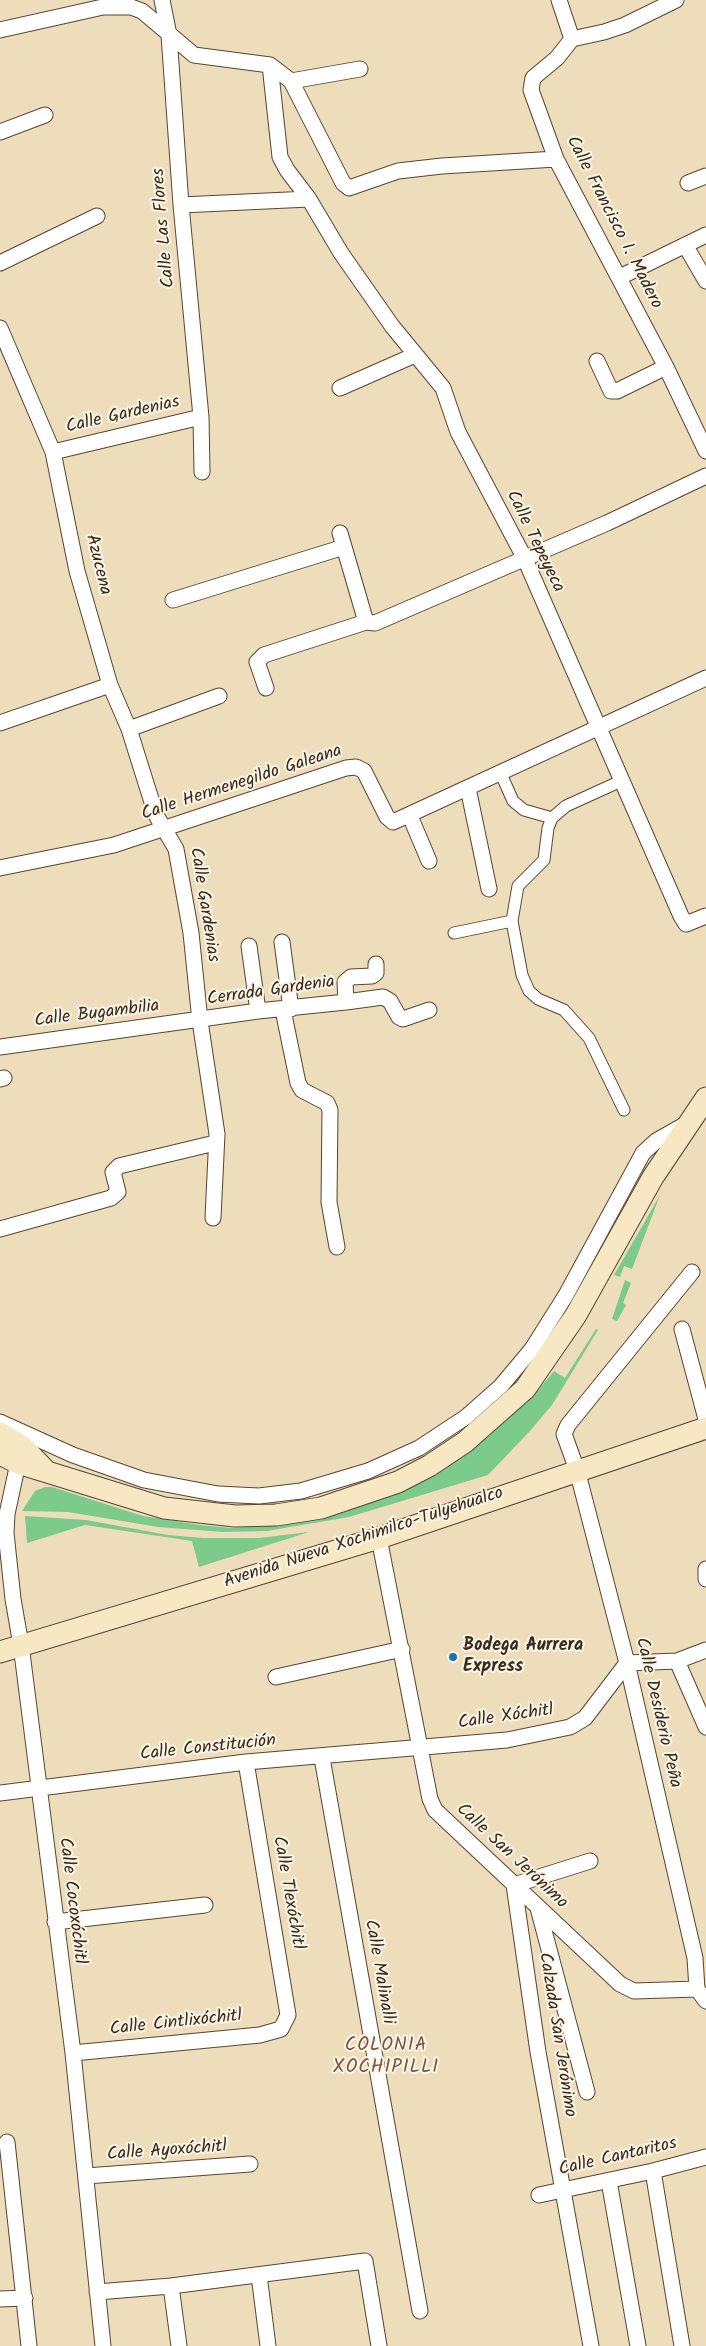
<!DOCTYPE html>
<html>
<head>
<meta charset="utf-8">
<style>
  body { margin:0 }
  canvas { display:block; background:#edddba }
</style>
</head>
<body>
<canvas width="706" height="2346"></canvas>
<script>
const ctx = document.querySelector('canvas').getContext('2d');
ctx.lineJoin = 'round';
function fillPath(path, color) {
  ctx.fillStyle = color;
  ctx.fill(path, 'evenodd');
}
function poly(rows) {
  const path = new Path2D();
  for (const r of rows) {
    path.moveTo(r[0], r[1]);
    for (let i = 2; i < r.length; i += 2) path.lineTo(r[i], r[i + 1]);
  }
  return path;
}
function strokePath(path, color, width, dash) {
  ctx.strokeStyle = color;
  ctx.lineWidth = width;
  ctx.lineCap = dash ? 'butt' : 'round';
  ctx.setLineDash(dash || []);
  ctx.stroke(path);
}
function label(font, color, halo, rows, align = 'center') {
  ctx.font = font + ' Kalam,sans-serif';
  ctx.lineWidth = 4;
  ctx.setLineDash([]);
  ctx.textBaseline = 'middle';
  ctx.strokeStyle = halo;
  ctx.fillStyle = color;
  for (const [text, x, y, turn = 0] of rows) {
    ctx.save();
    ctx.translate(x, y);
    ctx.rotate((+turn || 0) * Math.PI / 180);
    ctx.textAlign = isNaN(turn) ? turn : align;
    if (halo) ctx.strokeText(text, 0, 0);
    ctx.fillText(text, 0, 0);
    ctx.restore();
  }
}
const green = poly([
  [660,1195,632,1269,624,1266,620,1277,614,1275],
  [625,1280,631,1283,623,1303,626,1305,617,1321,612,1319],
  [596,1329,598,1330,552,1405,529,1432,488,1475,349,1517,267,1531,223,1532,158,1527,68,1512,22,1511,35,1491,45,1487,52,1487,143,1516,200,1525,231,1528,264,1526,306,1520,347,1511,381,1499,428,1477,488,1437,539,1389,554,1371,565,1378],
  [25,1516,86,1520,168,1535,203,1538,259,1538,309,1532,199,1567,192,1541,85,1525,27,1543]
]);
const pedestrian = poly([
  [501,774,513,801,524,810,552,818],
  [621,781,566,806,552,818,548,828,544,860,518,886,512,921,522,975,529,991,538,999,564,1010,589,1038,624,1110],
  [454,933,512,921]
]);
const minor = poly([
  [162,0,169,35,181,205,201,417,202,472],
  [559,0,572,39],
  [676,0,625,25,604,32,572,39,557,58,533,78,531,90,556,159,666,367,706,451],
  [0,30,103,7,131,7,142,11,194,55,270,65,291,81,343,183,349,188,398,171,442,166,556,159],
  [270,65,280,157,287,170,309,199,341,253,392,326,443,388,458,432,525,559,681,916,686,924,706,916],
  [291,81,360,69],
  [0,132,45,115],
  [688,183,706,176],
  [181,205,309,199],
  [685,245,706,281],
  [0,263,97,216],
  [620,277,706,235],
  [0,328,53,452,77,571,110,685,129,729,156,815,176,849,191,933,200,1021,217,1134,213,1218],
  [597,361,611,391,617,391,666,367],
  [340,388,415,355],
  [53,452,201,417],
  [340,533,366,622,375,623,607,523,706,476],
  [173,600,344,547],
  [266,688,257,662,264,655,366,622],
  [0,723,110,685],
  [129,729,219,696],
  [468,788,489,889],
  [410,816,429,861],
  [0,868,114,845,346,768,356,767,364,771,387,817,393,822,706,678],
  [282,942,291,1009],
  [249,946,258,1011],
  [346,1002,383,997,390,1001,399,1017,403,1019,429,1010],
  [283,1010,298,1083,302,1090,327,1103,330,1110,329,1202,337,1247],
  [0,1047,258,1011,346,1002,345,982,351,977,372,976,376,973,376,964],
  [0,1079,4,1078],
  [0,1229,111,1198,118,1192,113,1172,119,1166,215,1143],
  [692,1272,568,1425,564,1434,577,1470,627,1663,695,1958,697,1989,706,2001],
  [682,1329,706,1419],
  [0,1422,73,1455,144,1480,218,1494,259,1496,301,1491,368,1471,419,1448,466,1417,501,1386,532,1349,566,1295,643,1153,656,1141,686,1124],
  [18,1463,7,1514,6,1533,13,1599,21,1645,73,2053,103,2346],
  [379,1538,430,1799,435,1810,620,1984,634,1991,697,1989],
  [706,1569,706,1579],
  [677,1661,706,1727],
  [276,1677,402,1649],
  [322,1758,420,2311],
  [0,1793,246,1762,507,1740,570,1727,585,1718,627,1663,677,1661,706,1650],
  [590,1861,514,1885,538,2052,591,2346],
  [538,1908,587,2092],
  [55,1922,205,1905],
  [73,2053,260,2035,281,2029,288,2015,246,1762],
  [7,2142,29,2346],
  [653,2171,682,2346],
  [86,2176,250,2164],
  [609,2181,638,2346],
  [539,2195,653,2171,706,2157],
  [259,2275,268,2346],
  [171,2286,179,2346],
  [97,2292,171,2286,365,2261,379,2346],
  [0,2299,25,2298]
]);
const secondary = poly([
  [0,1433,23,1447,45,1470],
  [0,1454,18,1463,164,1508,235,1516,276,1515,321,1508,398,1482,429,1466,465,1442,525,1389,576,1315,653,1177,706,1098],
  [0,1652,379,1538,706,1428]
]);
const markers = [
  [453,1657,5,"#1f6fb2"]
];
const streetNames = [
  ["Calle Francisco I. Madero",613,223,63],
  ["Calle Las Flores",165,228,-95],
  ["Calle Gardenias",123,416,-13],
  ["Calle Tepeyeca",534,542,64],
  ["Azucena",97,565,76],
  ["Calle Hermenegildo Galeana",242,784,-18],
  ["Calle Gardenias",203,905,81],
  ["Cerrada Gardenia",271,992,-8],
  ["Calle Bugambilia",97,1015,-7],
  ["Avenida Nueva Xochimilco-Tulyehualco",364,1539,-18],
  ["Calle Desiderio Peña",657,1713,77],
  ["Calle Xóchitl",506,1718,-8],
  ["Calle Constitución",208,1749,-6],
  ["Calle San Jerónimo",511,1857,43],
  ["Calle Tlexóchitl",287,1893,80],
  ["Calle Cocoxóchitl",71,1901,83],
  ["Calle Malinalli",378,1972,80],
  ["Calle Cintlixóchitl",176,2024,-6],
  ["Calzada San Jerónimo",556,2035,81],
  ["Calle Ayoxóchitl",167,2152,-4],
  ["Calle Cantaritos",618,2158,-13]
];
const poiNames = [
  ["Bodega Aurrera",463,1647],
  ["Express",463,1668]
];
const neighbourhoodNames = [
  ["COLONIA",386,2047],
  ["XOCHIPILLI",386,2069]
];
fillPath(green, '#7ccb8b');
strokePath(pedestrian, '#564535', 13);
strokePath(minor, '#564535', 17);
strokePath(secondary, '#564535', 23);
strokePath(pedestrian, '#fff', 11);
strokePath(minor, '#fff', 15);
strokePath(secondary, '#f7e8c3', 21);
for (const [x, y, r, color] of markers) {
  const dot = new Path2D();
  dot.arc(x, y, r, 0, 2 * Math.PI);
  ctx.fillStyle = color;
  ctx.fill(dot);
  strokePath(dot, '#fcf5e5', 2);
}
label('18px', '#3b2a1e', '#fcf5e5', streetNames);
label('bold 18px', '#3b2a1e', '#fcf5e5', poiNames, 'left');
ctx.letterSpacing = '1px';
label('19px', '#7a5443', '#fcf5e5', neighbourhoodNames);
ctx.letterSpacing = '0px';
</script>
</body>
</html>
